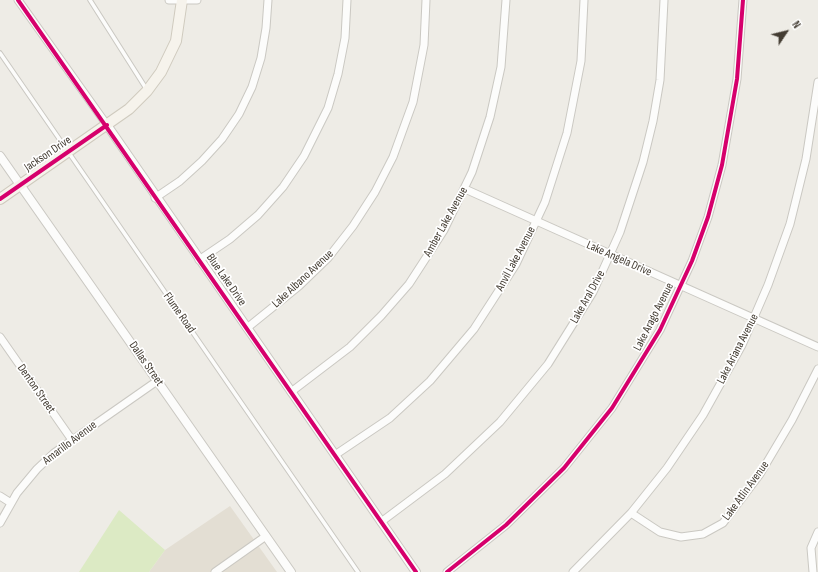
<!DOCTYPE html>
<html>
<head>
<meta charset="utf-8">
<style>
  body { margin:0 }
  #map { position:relative; width:818px; height:572px; overflow:hidden; background:#eeece6; font-family:"Sofia Sans Condensed",sans-serif }
  canvas { display:block }
  .north { position:absolute; left:766px; top:12px; width:40px; height:40px; -webkit-text-stroke:3px #fff; paint-order:stroke; rotate:55deg; font-size:11px; font-weight:700; line-height:16px; text-align:center; color:#433c32 }
  .north::after { content:''; display:block; margin:auto; width:14px; height:18px; background:#433c32; clip-path:polygon(50% 0,100% 100%,50% 72%,0 100%) }
</style>
</head>
<body>
<div id="map">
<canvas width="818" height="572"></canvas>
<div class="north">N</div>
</div>
<script>
const ctx = document.querySelector('canvas').getContext('2d');
ctx.lineJoin = 'round';
function fillPath(path, color) {
  ctx.fillStyle = color;
  ctx.fill(path, 'evenodd');
}
function poly(rows) {
  const path = new Path2D();
  for (const r of rows) {
    path.moveTo(r[0], r[1]);
    for (let i = 2; i < r.length; i += 2) path.lineTo(r[i], r[i + 1]);
  }
  return path;
}
function strokePath(path, color, width, dash) {
  ctx.strokeStyle = color;
  ctx.lineWidth = width;
  ctx.lineCap = dash ? 'butt' : 'round';
  ctx.setLineDash(dash || []);
  ctx.stroke(path);
}
function label(font, color, halo, rows, align = 'center') {
  ctx.font = font + ' "Sofia Sans Condensed",sans-serif';
  ctx.lineWidth = 3.5;
  ctx.setLineDash([]);
  ctx.textBaseline = 'middle';
  ctx.strokeStyle = halo;
  ctx.fillStyle = color;
  for (const [text, x, y, turn = 0] of rows) {
    ctx.save();
    ctx.translate(x, y);
    ctx.rotate((+turn || 0) * Math.PI / 180);
    ctx.textAlign = isNaN(turn) ? turn : align;
    if (halo) ctx.strokeText(text, 0, 0);
    ctx.fillText(text, 0, 0);
    ctx.restore();
  }
}
const residential = poly([
  [230,506,277,572,149,572,165,550]
]);
const green = poly([
  [119,510,165,550,149,572,79,572]
]);
const service = poly([
  [90,0,147,90],
  [0,53,358,572]
]);
const minor = poly([
  [18,0,107,125],
  [169,0,197,0],
  [465,189,818,347],
  [155,198,180,181,202,161,222,139,239,114,252,87,261,58,266,28,268,0],
  [199,260,230,239,258,215,283,187,304,156,328,108,338,74,345,38,347,0],
  [247,328,299,286,328,258,353,226,375,192,393,157,413,102,424,45,426,0],
  [0,337,72,440],
  [291,392,350,347,381,316,409,284,444,230,472,172,490,117,501,67,506,0],
  [335,455,390,418,430,381,474,329,516,264,545,202,567,133,581,61,584,0],
  [0,496,11,503],
  [631,513,660,532,681,537,703,534,723,523,760,474,792,420,818,369],
  [381,522,445,474,500,422,548,364,593,292,620,232,643,162,653,121,660,80,664,0],
  [0,523,17,493,37,469,54,453,157,381],
  [215,572,266,536],
  [447,572,506,525,564,468,612,408,660,330,692,261,708,217,722,165,737,79,743,0],
  [573,572,631,513,667,468,703,415,742,345,768,285,790,224,806,159,818,82],
  [813,572,811,548,818,532]
]);
const tertiary = poly([
  [107,125,416,572],
  [0,156,291,572]
]);
const secondary = poly([
  [0,199,129,109,147,91,161,72,176,41,182,0]
]);
const cycleway = poly([
  [18,0,416,572],
  [0,199,107,125],
  [447,572,506,525,564,468,612,408,660,330,692,261,708,217,722,165,737,79,743,0]
]);
const streetNames = [
  ["Jackson Drive",48,154,-34],
  ["Amber Lake Avenue",446,222,-61],
  ["Anvil Lake Avenue",516,259,-62],
  ["Lake Angela Drive",619,259,24],
  ["Lake Albano Avenue",303,279,-43],
  ["Blue Lake Drive",226,280,55],
  ["Lake Aral Drive",588,297,-61],
  ["Flume Road",179,313,55],
  ["Lake Arago Avenue",654,317,-63],
  ["Lake Ariana Avenue",738,349,-63],
  ["Dallas Street",146,364,55],
  ["Denton Street",36,389,55],
  ["Amarillo Avenue",70,443,-37],
  ["Lake Atlin Avenue",746,491,-54]
];
fillPath(residential, '#e3ded3');
fillPath(green, '#dceac4');
strokePath(service, '#cac8c2', 5.5);
strokePath(minor, '#cac8c2', 9);
strokePath(tertiary, '#cac8c2', 10);
strokePath(secondary, '#cfcabe', 12);
strokePath(service, '#fcfcfb', 3.5);
strokePath(minor, '#fcfcfb', 7);
strokePath(tertiary, '#fcfcfb', 8);
strokePath(secondary, '#f6f3ec', 10);
strokePath(cycleway, '#d6006c', 4);
label('12px', '#433c32', '#fff', streetNames);
</script>
</body>
</html>
